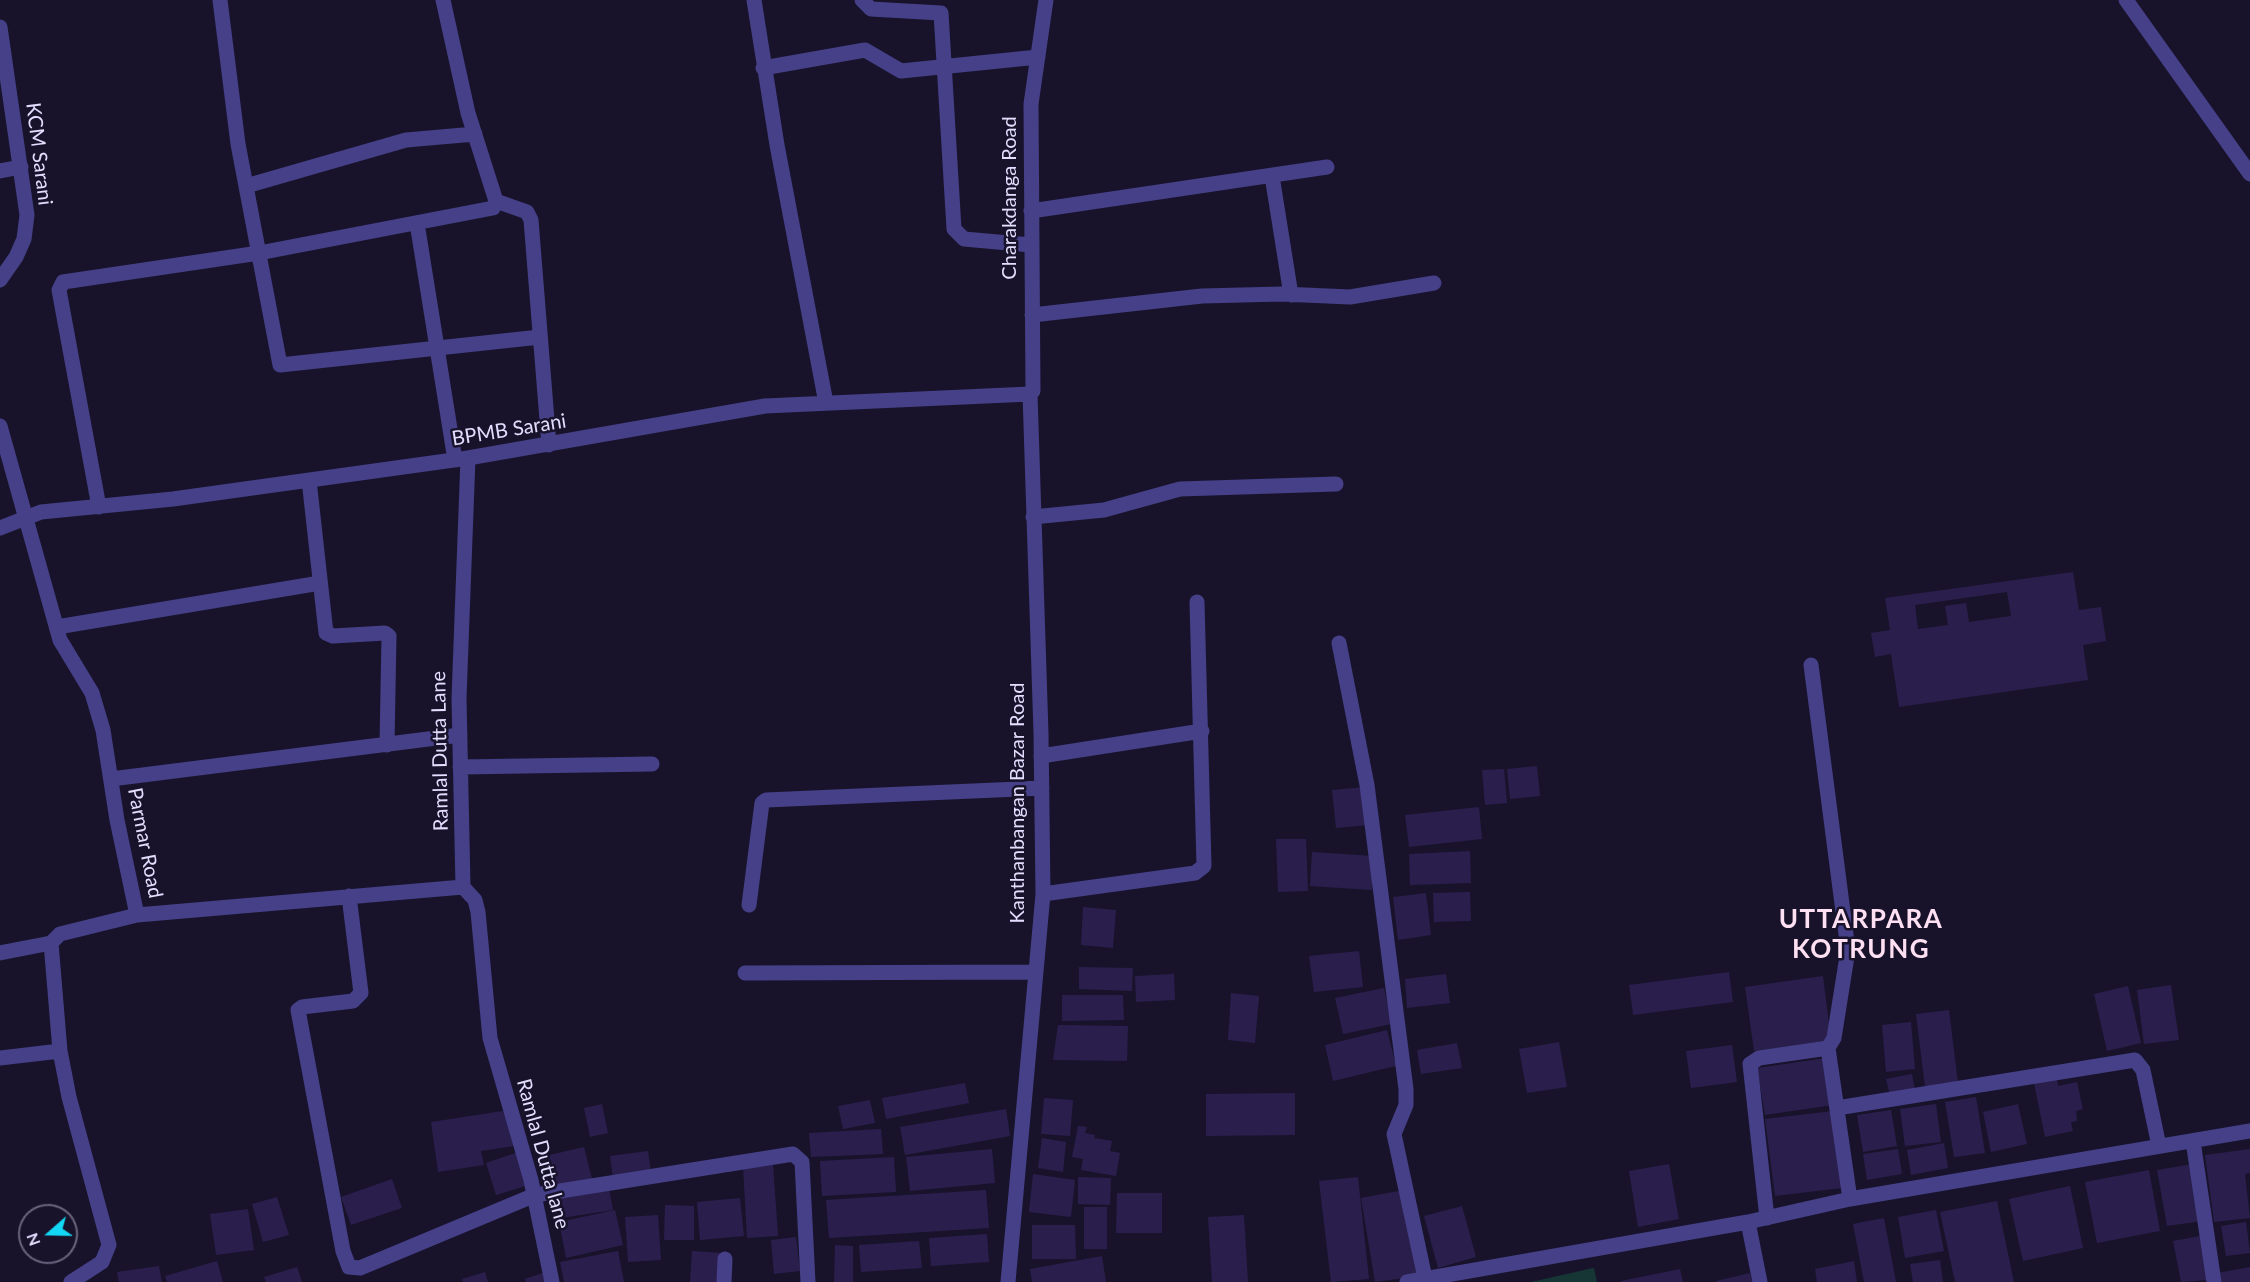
<!DOCTYPE html>
<html>
<head>
<meta charset="utf-8">
<style>
  body { margin:0 }
  #map { position:relative; width:2250px; height:1282px; overflow:hidden; background:#18132b; font-family:Lato,sans-serif }
  canvas { display:block }
  .north { position:absolute; left:18px; top:1204px; width:60px; height:60px; box-sizing:border-box; background:#18132b; border:2px solid #69647f; border-radius:50%; rotate:250deg; font-size:16px; font-weight:700; line-height:24px; text-align:center; color:#e3defe }
  .north::after { content:''; display:block; margin:auto; width:21px; height:27px; background:#13d8f5; clip-path:polygon(50% 0,100% 100%,50% 72%,0 100%) }
</style>
</head>
<body>
<div id="map">
<canvas width="2250" height="1282"></canvas>
<div class="north">N</div>
</div>
<script>
const ctx = document.querySelector('canvas').getContext('2d');
ctx.lineJoin = 'round';
function fillPath(path, color) {
  ctx.fillStyle = color;
  ctx.fill(path, 'evenodd');
}
function poly(rows) {
  const path = new Path2D();
  for (const r of rows) {
    path.moveTo(r[0], r[1]);
    for (let i = 2; i < r.length; i += 2) path.lineTo(r[i], r[i + 1]);
  }
  return path;
}
function strokePath(path, color, width, dash) {
  ctx.strokeStyle = color;
  ctx.lineWidth = width;
  ctx.lineCap = dash ? 'butt' : 'round';
  ctx.setLineDash(dash || []);
  ctx.stroke(path);
}
function label(font, color, halo, rows, align = 'center') {
  ctx.font = font + ' Lato,sans-serif';
  ctx.lineWidth = 5;
  ctx.setLineDash([]);
  ctx.textBaseline = 'middle';
  ctx.strokeStyle = halo;
  ctx.fillStyle = color;
  for (const [text, x, y, turn = 0] of rows) {
    ctx.save();
    ctx.translate(x, y);
    ctx.rotate((+turn || 0) * Math.PI / 180);
    ctx.textAlign = isNaN(turn) ? turn : align;
    if (halo) ctx.strokeText(text, 0, 0);
    ctx.fillText(text, 0, 0);
    ctx.restore();
  }
}
const green = poly([
  [1594,1268,1597,1282,1531,1282,1593,1268]
]);
const building = poly([
  [2073,572,2079,610,2101,607,2106,641,2083,645,2088,680,1899,707,1891,654,1875,657,1871,633,1890,630,1885,598],
  [2007,592,2011,616,1969,622,1966,603,1945,606,1948,625,1918,629,1915,605],
  [1537,766,1540,796,1510,799,1507,769],
  [1504,769,1507,803,1485,805,1482,770],
  [1365,787,1368,825,1336,828,1332,790],
  [1479,807,1482,839,1409,847,1405,815],
  [1276,839,1306,839,1308,891,1278,892],
  [1470,851,1471,883,1410,885,1409,854],
  [1312,852,1374,856,1372,890,1310,886],
  [1470,892,1471,921,1434,922,1433,893],
  [1426,893,1431,935,1398,940,1393,897],
  [1083,907,1116,910,1113,948,1081,945],
  [1359,951,1363,987,1314,992,1309,956],
  [1079,967,1133,968,1132,991,1079,989],
  [1729,972,1733,1002,1633,1015,1629,985],
  [1174,974,1175,1000,1136,1002,1135,976],
  [1446,974,1450,1003,1407,1008,1405,979],
  [1823,976,1831,1040,1754,1051,1745,987],
  [2171,985,2179,1040,2144,1044,2137,990],
  [2128,986,2141,1043,2107,1051,2094,994],
  [1384,988,1392,1024,1343,1034,1335,998],
  [1231,993,1259,996,1255,1043,1228,1040],
  [1062,995,1123,995,1124,1020,1062,1021],
  [1949,1010,1958,1083,1925,1087,1916,1014],
  [1911,1022,1915,1069,1886,1072,1882,1025],
  [1058,1025,1128,1026,1127,1061,1053,1060],
  [1387,1030,1396,1066,1333,1081,1325,1045],
  [1559,1042,1567,1087,1527,1093,1519,1049],
  [1457,1043,1462,1068,1421,1074,1417,1050],
  [1732,1045,1737,1082,1691,1088,1686,1051],
  [1826,1058,1833,1105,1765,1115,1757,1068],
  [1912,1074,1915,1090,1890,1096,1886,1079],
  [2057,1078,2058,1086,2077,1082,2083,1109,2076,1111,2077,1121,2071,1122,2073,1131,2045,1137,2034,1083],
  [965,1083,969,1103,886,1119,882,1098],
  [1295,1093,1295,1135,1206,1136,1206,1094],
  [1976,1097,1985,1153,1954,1157,1945,1102],
  [1044,1098,1073,1100,1070,1136,1041,1134],
  [870,1100,875,1123,843,1129,838,1106],
  [602,1104,608,1133,590,1137,584,1108],
  [1936,1104,1941,1142,1905,1146,1900,1109],
  [2018,1104,2027,1144,1991,1152,1983,1112],
  [1006,1109,1010,1136,905,1155,900,1127],
  [509,1110,514,1146,481,1151,484,1165,438,1172,431,1122],
  [1891,1110,1897,1146,1863,1152,1857,1115],
  [1833,1111,1842,1188,1775,1196,1765,1119],
  [1078,1126,1087,1127,1085,1133,1095,1135,1094,1138,1112,1141,1110,1151,1120,1153,1116,1176,1081,1170,1083,1159,1072,1157],
  [881,1129,883,1154,811,1157,809,1133],
  [1042,1138,1066,1142,1063,1172,1038,1168],
  [1944,1143,1948,1168,1911,1175,1907,1150],
  [584,1147,592,1179,548,1189,541,1157],
  [992,1149,995,1183,910,1191,906,1157],
  [1898,1149,1902,1174,1867,1180,1863,1154],
  [2250,1149,2250,1173,2245,1174,2250,1218,2214,1222,2205,1155],
  [521,1151,532,1184,496,1195,486,1163],
  [648,1151,651,1173,613,1178,610,1156],
  [894,1157,896,1192,822,1196,820,1161],
  [773,1164,778,1236,747,1238,743,1166],
  [1669,1164,1679,1219,1638,1227,1629,1171],
  [2193,1164,2202,1221,2167,1226,2157,1170],
  [2149,1170,2160,1231,2097,1243,2085,1182],
  [1033,1174,1075,1180,1071,1217,1029,1212],
  [1078,1177,1111,1178,1110,1205,1078,1204],
  [1358,1177,1369,1279,1331,1282,1319,1181],
  [392,1179,402,1208,351,1225,341,1197],
  [2070,1186,2083,1248,2023,1261,2009,1199],
  [609,1188,613,1210,555,1219,552,1197],
  [986,1190,989,1228,829,1238,826,1200],
  [1404,1190,1419,1276,1375,1282,1361,1198],
  [1117,1193,1162,1193,1162,1233,1116,1233],
  [277,1197,289,1235,263,1242,252,1204],
  [740,1198,744,1236,700,1240,697,1202],
  [1997,1201,2014,1282,1955,1282,1940,1212],
  [665,1205,694,1206,694,1240,664,1240],
  [1462,1206,1476,1257,1438,1268,1424,1216],
  [1084,1207,1107,1207,1107,1249,1084,1249],
  [248,1209,254,1250,216,1255,210,1214],
  [615,1210,623,1245,566,1258,559,1222],
  [1936,1210,1944,1251,1905,1258,1898,1217],
  [658,1215,661,1260,628,1262,625,1217],
  [1244,1215,1248,1282,1212,1282,1208,1217],
  [1884,1218,1896,1282,1864,1282,1853,1224],
  [2246,1222,2250,1253,2226,1256,2221,1226],
  [1032,1225,1075,1225,1076,1259,1032,1259],
  [987,1234,989,1262,931,1266,929,1238],
  [2200,1236,2209,1280,2181,1282,2173,1241],
  [796,1237,800,1271,774,1274,771,1240],
  [919,1241,922,1268,861,1272,859,1245],
  [835,1245,853,1246,853,1282,834,1282],
  [618,1251,624,1282,564,1282,560,1262],
  [692,1251,722,1253,720,1282,690,1282],
  [1102,1256,1106,1282,1032,1282,1030,1269],
  [1940,1260,1943,1282,1913,1282,1910,1264],
  [217,1261,223,1282,167,1282,165,1276],
  [1854,1261,1857,1282,1817,1282,1815,1269],
  [159,1266,162,1282,119,1282,117,1272],
  [297,1267,302,1282,266,1282,264,1277],
  [2250,1267,2250,1282,2218,1282,2217,1273],
  [1680,1269,1683,1282,1621,1282,1621,1281],
  [485,1272,488,1282,463,1282,462,1279],
  [543,1273,546,1282,526,1282,525,1279],
  [1750,1273,1752,1282,1717,1282,1716,1281]
]);
const minor = poly([
  [220,0,238,144,280,365,540,337],
  [754,0,777,145,826,403],
  [862,0,871,9,941,13,954,229,964,239,1031,245],
  [2126,0,2250,174],
  [0,27,27,215,24,239,16,257,0,280],
  [763,68,865,50,901,71,1038,57],
  [0,171,21,167],
  [1272,176,1291,295],
  [246,186,406,140,475,134],
  [496,201,527,212,531,220,549,445],
  [1031,211,1327,167],
  [417,223,455,460],
  [1032,315,1202,296,1282,294,1350,297,1434,283],
  [0,426,60,640,92,693,103,730,117,820,137,915,60,934,51,943,60,1051,69,1097,109,1245,102,1262,71,1282],
  [468,458,459,698,463,887,475,900,478,912,490,1038,531,1180,552,1282],
  [309,480,326,633,333,636,385,633,389,636,387,745],
  [99,507,59,290,63,282,259,253,493,208,496,201,468,113,443,0],
  [1033,517,1104,510,1180,489,1336,484],
  [0,528,41,512,173,499,468,458,765,406,1030,394,1033,391,1031,104,1046,0],
  [57,627,320,583],
  [1339,643,1367,785,1406,1089,1406,1105,1394,1134,1425,1278],
  [1041,756,1202,731],
  [460,767,652,764],
  [111,779,460,735],
  [1043,894,1195,873,1204,866,1197,602],
  [349,896,361,993,353,1001,302,1007,298,1010,343,1251,349,1267,360,1268,535,1195,793,1154,802,1162,808,1282],
  [749,905,762,803,766,800,1042,788],
  [137,915,463,887],
  [0,953,51,943],
  [745,973,1035,972],
  [1828,1048,1850,1199],
  [0,1058,60,1051],
  [1837,1108,2135,1060,2143,1070,2159,1146],
  [2193,1141,2214,1282],
  [1767,1218,1750,1064,1759,1058,1828,1048,1834,1038,1848,950,1811,665],
  [1748,1222,1760,1282],
  [724,1282,725,1259],
  [1008,1282,1043,894,1041,733,1030,394],
  [1407,1282,1748,1222,1850,1199,2250,1131]
]);
const streetNames = [
  ["KCM Sarani",39,154,83],
  ["Charakdanga Road",1010,198,-90],
  ["BPMB Sarani",509,430,-9],
  ["Ramlal Dutta Lane",440,751,-91],
  ["Kanthanbangan Bazar Road",1018,803,-90],
  ["Parmar Road",145,843,79],
  ["Ramlal Dutta lane",543,1154,75]
];
const districtNames = [
  ["UTTARPARA",1861,920],
  ["KOTRUNG",1861,950]
];
fillPath(green, '#163535');
fillPath(building, '#2a1f4c');
strokePath(minor, '#454088', 15);
label('20px', '#e3defe', '#18132b', streetNames);
ctx.letterSpacing = '1.5px';
label('bold 26px', '#fee0f2', '#18132b', districtNames);
ctx.letterSpacing = '0px';
</script>
</body>
</html>
